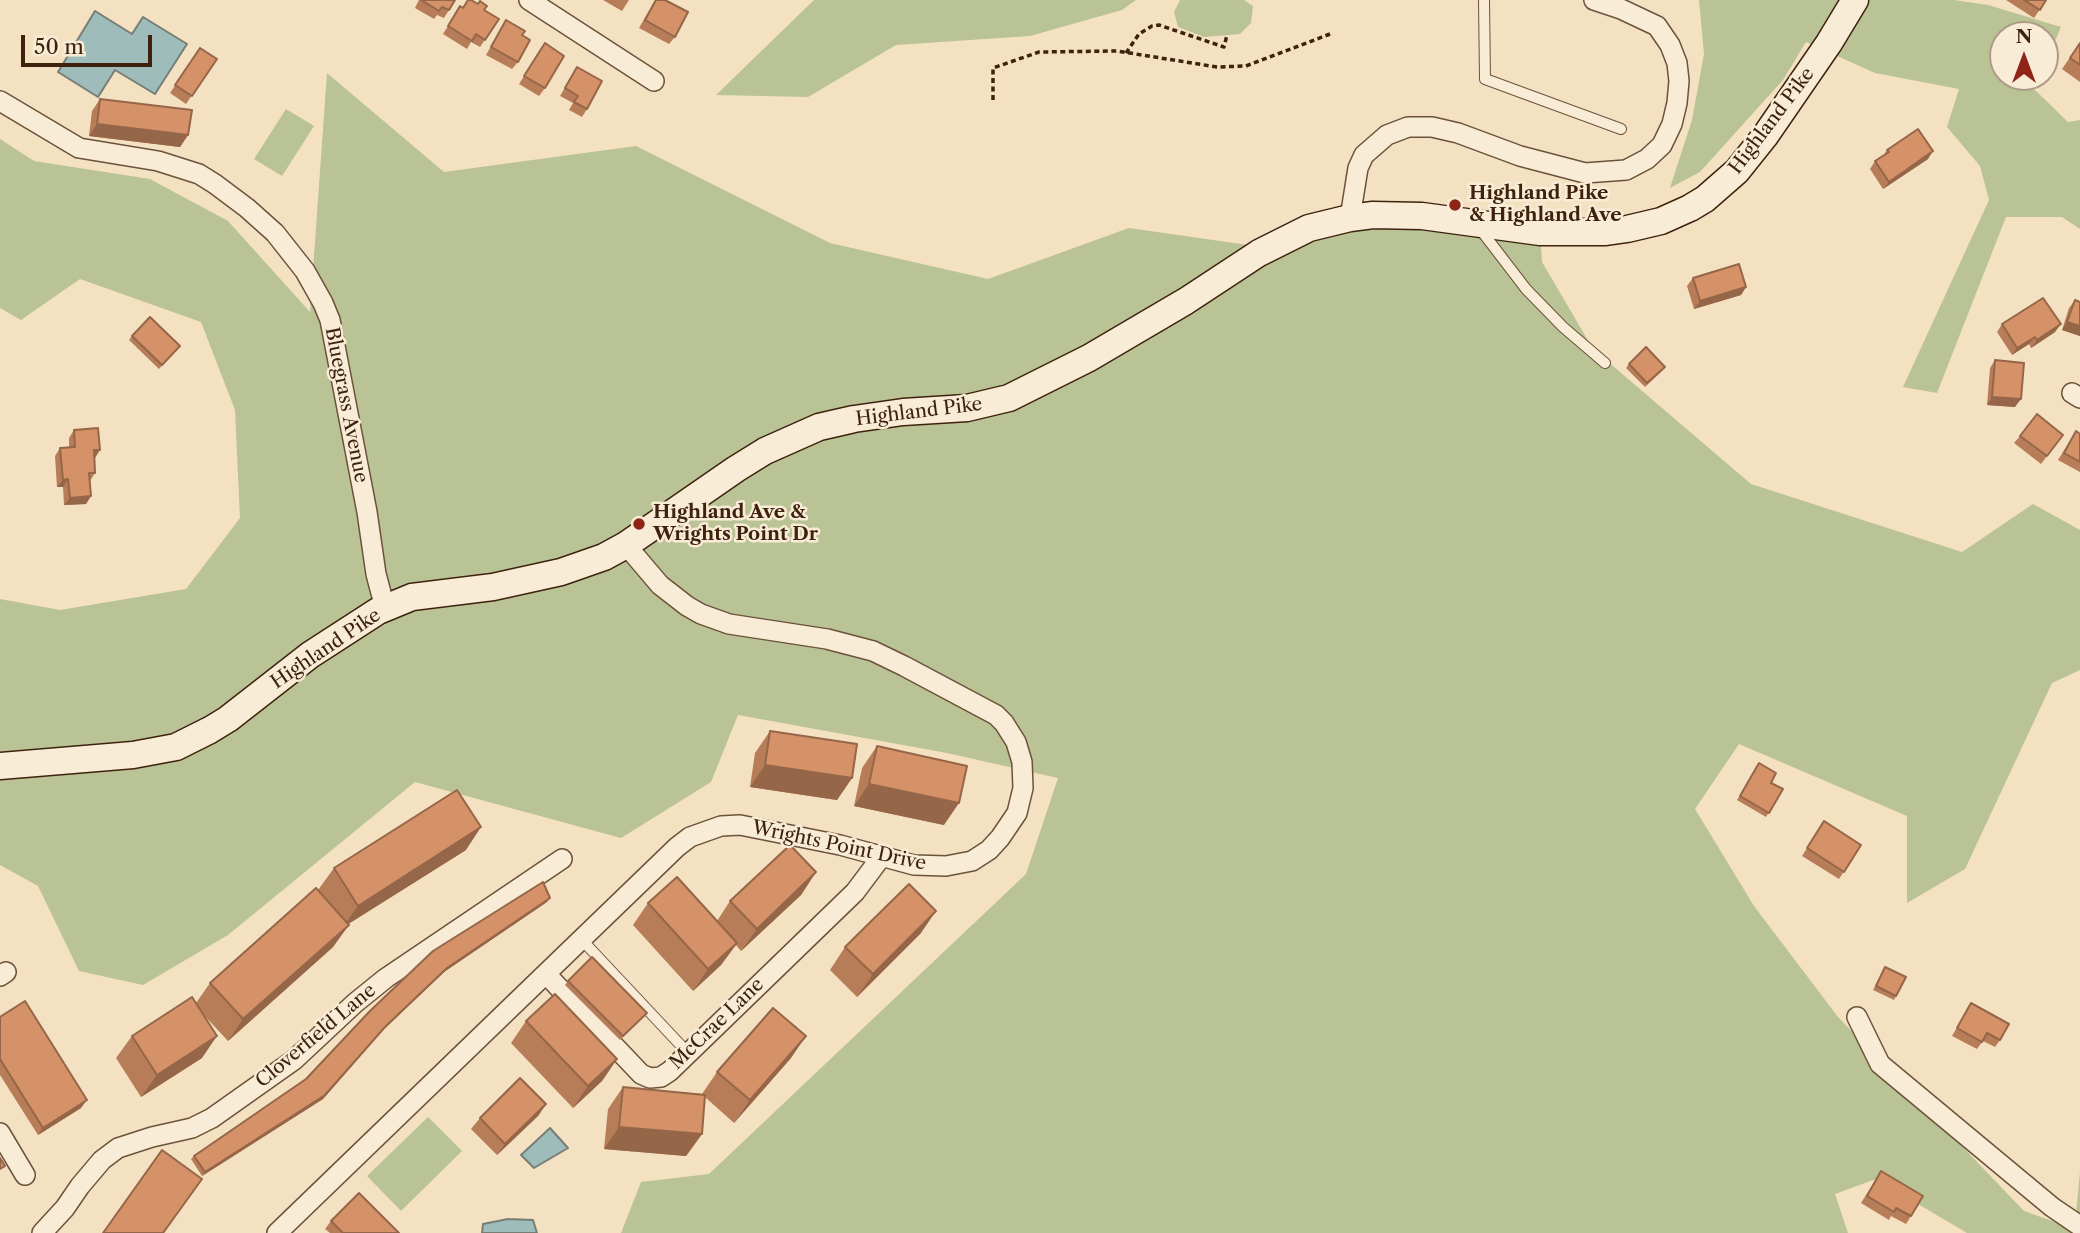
<!DOCTYPE html>
<html>
<head>
<meta charset="utf-8">
<style>
  body { margin:0 }
  #map { position:relative; width:2080px; height:1233px; overflow:hidden; background:#f4e1c2; font-family:"Libre Caslon Text",serif }
  canvas { display:block }
  .north { position:absolute; left:1989px; top:21px; width:70px; height:70px; box-sizing:border-box; background:#f8ecd7; border:2px solid #ae9b87; border-radius:50%; rotate:0deg; font-size:19px; font-weight:700; line-height:28px; text-align:center; color:#3e220e }
  .north::after { content:''; display:block; margin:auto; width:24px; height:32px; background:#8f2418; clip-path:polygon(50% 0,100% 100%,50% 72%,0 100%) }
  .scale { position:absolute; left:21px; top:35px; width:131px; height:32px; box-sizing:border-box; border:4px solid #3e220e; border-top:0; padding-left:9px; font-size:21px; line-height:24px; white-space:nowrap; color:#3e220e; -webkit-text-stroke:5px #f8ecd7; paint-order:stroke }
</style>
</head>
<body>
<div id="map">
<canvas width="2080" height="1233"></canvas>
<div class="north">N</div>
<div class="scale">50 m</div>
</div>
<script>
const ctx = document.querySelector('canvas').getContext('2d');
ctx.lineJoin = 'round';
function fillPath(path, color) {
  ctx.fillStyle = color;
  ctx.fill(path, 'evenodd');
}
function poly(rows) {
  const path = new Path2D();
  for (const r of rows) {
    path.moveTo(r[0], r[1]);
    for (let i = 2; i < r.length; i += 2) path.lineTo(r[i], r[i + 1]);
  }
  return path;
}
function strokePath(path, color, width, dash) {
  ctx.strokeStyle = color;
  ctx.lineWidth = width;
  ctx.lineCap = dash ? 'butt' : 'round';
  ctx.setLineDash(dash || []);
  ctx.stroke(path);
}
function label(font, color, halo, rows, align = 'center') {
  ctx.font = font + ' "Libre Caslon Text",serif';
  ctx.lineWidth = 5;
  ctx.setLineDash([]);
  ctx.textBaseline = 'middle';
  ctx.strokeStyle = halo;
  ctx.fillStyle = color;
  for (const [text, x, y, turn = 0] of rows) {
    ctx.save();
    ctx.translate(x, y);
    ctx.rotate((+turn || 0) * Math.PI / 180);
    ctx.textAlign = isNaN(turn) ? turn : align;
    if (halo) ctx.strokeText(text, 0, 0);
    ctx.fillText(text, 0, 0);
    ctx.restore();
  }
}
const green = poly([
  [814,0,1136,0,1122,10,1030,36,896,45,808,97,716,95],
  [1180,0,1244,0,1253,6,1251,23,1240,34,1204,37,1178,27,1174,12],
  [1699,0,1954,0,1988,5,2061,27,2045,64,2045,35,2003,35,2003,77,2039,77,2034,89,2068,122,2080,120,2080,229,2062,217,2006,217,1937,393,1903,387,1989,200,1980,166,1947,127,1959,89,1875,73,1806,42,1783,80,1700,172,1670,188,1692,120,1704,54],
  [327,73,444,172,636,146,830,243,988,279,1129,228,1269,248,1350,218,1540,232,1542,262,1593,349,1751,484,1962,552,2033,504,2080,530,2080,670,2052,683,1965,869,1907,903,1907,816,1739,744,1695,809,1754,906,1838,1017,2024,1211,2069,1227,2076,1214,2080,1172,2080,1233,1967,1233,1876,1179,1835,1194,1848,1233,621,1233,641,1182,709,1174,1026,874,1058,778,947,753,738,715,711,782,621,838,415,782,228,935,143,985,79,971,38,886,0,865,0,599,60,610,186,589,240,518,235,410,201,322,80,279,21,320,0,308,0,139,34,161,150,179,228,221,310,312],
  [286,109,314,126,282,176,254,159],
  [428,1117,462,1151,401,1211,367,1176]
]);
const water = poly([
  [95,11,132,34,143,17,187,44,155,94,115,70,98,97,58,72,95,11],
  [550,1128,568,1148,534,1168,521,1155,550,1128],
  [508,1219,533,1220,537,1233,482,1233,483,1224,508,1219]
]);
const path = poly([
  [1126,53,1139,34,1152,26,1159,25,1224,47,1227,35],
  [993,100,993,68,1039,52,1117,51,1217,67,1246,66,1330,34]
]);
const lane = poly([
  [1484,0,1485,79,1621,129],
  [1480,229,1526,289,1563,327,1605,363],
  [582,940,688,1053]
]);
const street = poly([
  [529,0,654,81],
  [0,101,79,148,158,161,199,174,215,184,247,208,275,233,305,271,323,303,330,320,367,512,376,574,385,608],
  [1350,218,1358,168,1364,155,1387,135,1408,127,1432,127,1458,133,1520,156,1585,173,1626,170,1647,159,1662,145,1672,124,1677,103,1679,81,1677,63,1670,45,1657,26,1621,9,1594,0],
  [2072,393,2080,398],
  [546,974,641,1074,650,1078,661,1077,670,1071,855,892,882,856],
  [0,976,6,972],
  [1857,1017,1880,1064,2052,1207,2080,1226],
  [0,1133,25,1175],
  [42,1233,65,1208,80,1186,102,1160,118,1148,152,1137,192,1128,212,1118,294,1060,355,1003,386,978,562,859],
  [277,1233,677,847,690,837,721,826,740,825,840,845,914,865,946,866,972,861,989,850,1000,838,1017,813,1023,788,1022,762,1016,742,1004,723,996,715,904,666,873,651,827,639,729,624,701,614,687,606,660,585,626,545]
]);
const secondary = poly([
  [0,766,133,755,176,747,210,730,228,719,310,655,378,611,412,597,493,587,561,572,604,557,626,545,736,469,765,451,819,427,854,419,903,412,967,408,1009,398,1089,358,1186,301,1259,253,1309,228,1350,218,1373,215,1422,216,1540,232,1606,232,1627,229,1661,221,1690,208,1705,199,1737,171,1765,136,1829,43,1855,0]
]);
const wall = poly([
  [419,0,455,0,444,18,437,15,434,19,415,8],
  [603,0,629,0,622,11],
  [655,0,675,37,669,44,639,28],
  [2006,0,2046,0,2034,18],
  [460,6,463,8,484,10,499,19,480,47,471,42,467,49,443,34],
  [506,20,522,35,518,62,512,69,486,55],
  [545,43,545,88,539,96,519,84],
  [2080,43,2080,82,2062,69],
  [200,48,217,59,186,104,170,93],
  [577,67,587,109,582,117,569,110,573,103,560,96],
  [100,99,188,135,180,147,89,136,92,111],
  [1887,150,1928,159,1883,189,1870,169,1875,161,1883,156],
  [1693,278,1746,287,1741,295,1694,309,1687,286],
  [2075,300,2080,302,2080,336,2062,330,2069,308],
  [2002,324,2055,332,2031,348,2029,344,2012,355,1997,332],
  [132,336,180,346,159,369,129,340],
  [1995,360,2015,407,1987,405,1990,368],
  [1629,364,1662,371,1645,387,1626,368],
  [74,430,94,458,95,473,90,481,91,496,86,504,64,505,63,487,57,487,55,456,60,448,69,447,69,438],
  [2076,431,2080,434,2080,472,2058,460],
  [2063,435,2041,464,2014,443,2020,436],
  [770,731,852,778,837,800,750,787,755,753],
  [877,746,944,825,854,806,862,768],
  [1756,767,1771,783,1783,789,1766,817,1737,800],
  [1824,821,1861,845,1839,879,1802,856],
  [466,850,348,924,333,947,228,1041,202,1013,202,1058,141,1097,116,1058,132,1036,196,1003,210,983,318,890,334,868],
  [816,872,801,895,741,951,736,945,721,965,693,991,633,925,648,903,717,921,730,901],
  [547,902,444,972,382,1031,323,1099,202,1176,191,1159,194,1156,306,1079,370,1011],
  [921,933,857,997,830,970,845,947],
  [1885,967,1896,996,1894,1000,1873,990],
  [568,981,647,1013,620,1040,565,985],
  [1971,1003,2000,1040,1995,1047,1983,1041,1977,1049,1952,1036],
  [0,1017,81,1108,38,1135,0,1075],
  [526,1021,617,1059,602,1081,573,1108,511,1043],
  [791,1058,734,1123,705,1097,702,1134,686,1156,604,1149,608,1109,623,1087,702,1094,717,1072],
  [546,1104,538,1116,497,1155,471,1129,480,1118],
  [1881,1171,1911,1216,1906,1224,1891,1216,1889,1220,1861,1203],
  [331,1221,399,1233,330,1233,325,1229]
]);
const shadedWall = poly([
  [97,124,188,135,180,147,89,136],
  [1933,151,1928,159,1883,189,1889,182],
  [1746,287,1741,295,1694,309,1700,301],
  [2067,322,2080,326,2080,336,2062,330],
  [2061,324,2055,332,2031,348,2037,340],
  [2035,337,2029,344,2012,355,2017,348],
  [1992,397,2021,399,2015,407,1987,405],
  [94,450,100,450,95,458],
  [68,479,63,487,57,487,63,480],
  [91,496,86,504,64,505,70,498],
  [765,765,852,778,837,800,750,787],
  [869,784,959,803,944,825,854,806],
  [481,827,466,850,342,928,358,906],
  [816,872,801,895,741,951,757,929],
  [550,898,547,902,444,972,382,1031,323,1099,202,1176,205,1172,385,1027,447,968],
  [936,911,921,933,857,997,873,974],
  [349,925,333,947,228,1041,243,1019],
  [737,943,721,965,693,991,708,969],
  [217,1036,202,1058,141,1097,157,1075],
  [806,1036,791,1058,734,1123,750,1100],
  [617,1059,602,1081,573,1108,588,1086],
  [87,1100,81,1108,38,1135,43,1128],
  [546,1104,538,1116,497,1155,505,1144],
  [619,1127,702,1134,686,1156,604,1149]
]);
const building = poly([
  [421,0,455,0,449,10,442,7,439,11,421,0],
  [468,0,471,0,478,4,480,1,487,6,484,10,499,19,485,40,476,34,472,41,448,26,460,6,463,8,468,0],
  [656,0,665,0,688,12,675,37,645,20,656,0],
  [2024,0,2046,0,2040,10,2024,0],
  [506,20,525,31,522,35,530,40,518,62,491,47,506,20],
  [545,43,564,56,545,88,524,76,545,43],
  [2080,43,2080,65,2070,58,2080,43],
  [200,48,217,59,192,96,175,85,200,48],
  [577,67,602,81,587,109,574,102,578,96,565,88,577,67],
  [100,99,192,110,188,135,97,124,100,99],
  [1918,129,1933,151,1889,182,1875,161,1889,152,1887,150,1918,129],
  [1739,264,1746,287,1700,301,1693,278,1739,264],
  [2043,298,2061,324,2037,340,2035,337,2017,348,2002,324,2043,298],
  [2075,300,2080,302,2080,326,2067,322,2075,300],
  [150,317,180,346,162,365,132,336,150,317],
  [1646,347,1665,367,1647,383,1629,364,1646,347],
  [1995,360,2024,363,2021,399,1992,397,1995,360],
  [2037,414,2063,435,2047,456,2020,436,2037,414],
  [98,428,100,450,94,450,95,473,89,473,91,496,70,498,68,479,63,480,60,448,75,447,74,430,98,428],
  [2076,431,2080,434,2080,462,2064,453,2076,431],
  [770,731,857,744,852,778,765,765,770,731],
  [877,746,967,766,959,803,869,784,877,746],
  [1759,763,1776,773,1771,783,1783,789,1769,813,1740,796,1759,763],
  [457,790,481,827,358,906,334,868,457,790],
  [1824,821,1861,845,1844,872,1807,848,1824,821],
  [790,845,816,872,757,929,730,901,790,845],
  [677,877,737,943,708,969,648,903,677,877],
  [543,882,550,898,447,968,385,1027,325,1095,205,1172,194,1156,306,1079,370,1011,433,951,543,882],
  [909,884,936,911,873,974,845,947,909,884],
  [316,888,349,925,243,1019,210,983,316,888],
  [592,957,647,1013,623,1036,568,981,592,957],
  [1885,967,1906,977,1896,996,1876,986,1885,967],
  [555,994,617,1059,588,1086,526,1021,555,994],
  [192,997,217,1036,157,1075,132,1036,192,997],
  [25,1001,87,1100,43,1128,0,1059,0,1017,25,1001],
  [1971,1003,2009,1024,2000,1040,1987,1033,1982,1042,1957,1028,1971,1003],
  [773,1008,806,1036,750,1100,717,1072,773,1008],
  [520,1078,546,1104,505,1144,480,1118,520,1078],
  [623,1087,705,1095,702,1134,619,1127,623,1087],
  [162,1150,202,1179,163,1233,103,1233,162,1150],
  [0,1158,5,1166,0,1169,0,1158],
  [1881,1171,1923,1196,1911,1216,1896,1208,1894,1212,1867,1196,1881,1171],
  [359,1193,399,1233,343,1233,331,1221,359,1193]
]);
const markers = [
  [1455,205,7,"#8f2418"],
  [639,524,7,"#8f2418"]
];
const streetNames = [
  ["Highland Pike",1772,121,-53],
  ["Bluegrass Avenue",346,405,79],
  ["Highland Pike",919,412,-7],
  ["Highland Pike",326,649,-34],
  ["Wrights Point Drive",839,846,12],
  ["McCrae Lane",717,1024,-44],
  ["Cloverfield Lane",316,1036,-40]
];
const poiNames = [
  ["Highland Pike",1469,194],
  ["& Highland Ave",1469,216],
  ["Highland Ave &",653,513],
  ["Wrights Point Dr",653,535]
];
fillPath(green, '#b9c395');
fillPath(water, '#9dbcba');
strokePath(water, '#777e75', 2);
strokePath(lane, '#6c523b', 12);
strokePath(street, '#6c523b', 22);
strokePath(secondary, '#3e220e', 29);
strokePath(path, '#3e220e', 3.5, [5, 3.5]);
strokePath(lane, '#f8ecd7', 10);
strokePath(street, '#f8ecd7', 19);
strokePath(secondary, '#f8ecd7', 26);
fillPath(wall, '#b77d59');
fillPath(shadedWall, '#956648');
fillPath(building, '#d59167');
strokePath(building, '#956648', 2);
for (const [x, y, r, color] of markers) {
  const dot = new Path2D();
  dot.arc(x, y, r, 0, 2 * Math.PI);
  ctx.fillStyle = color;
  ctx.fill(dot);
  strokePath(dot, '#f8ecd7', 2.5);
}
label('19px', '#3e220e', '#f8ecd7', streetNames);
label('bold 19px', '#3e220e', '#f8ecd7', poiNames, 'left');
</script>
</body>
</html>
